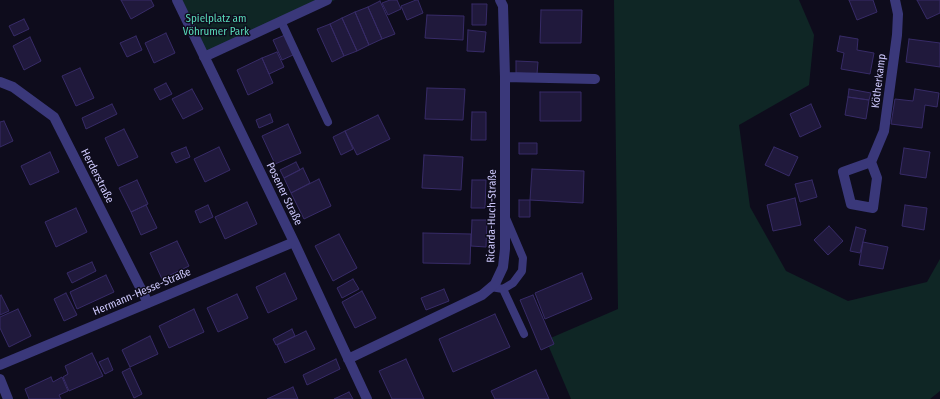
<!DOCTYPE html>
<html>
<head>
<meta charset="utf-8">
<style>
  body { margin:0 }
  canvas { display:block; background:#0e0c1c }
</style>
</head>
<body>
<canvas width="940" height="399"></canvas>
<script>
const ctx = document.querySelector('canvas').getContext('2d');
ctx.lineJoin = 'round';
function fillPath(path, color) {
  ctx.fillStyle = color;
  ctx.fill(path, 'evenodd');
}
function poly(rows) {
  const path = new Path2D();
  for (const r of rows) {
    path.moveTo(r[0], r[1]);
    for (let i = 2; i < r.length; i += 2) path.lineTo(r[i], r[i + 1]);
  }
  return path;
}
function strokePath(path, color, width, dash) {
  ctx.strokeStyle = color;
  ctx.lineWidth = width;
  ctx.lineCap = dash ? 'butt' : 'round';
  ctx.setLineDash(dash || []);
  ctx.stroke(path);
}
function label(font, color, halo, rows, align = 'center') {
  ctx.font = font + ' "Fira Sans Condensed",sans-serif';
  ctx.lineWidth = 3;
  ctx.setLineDash([]);
  ctx.textBaseline = 'middle';
  ctx.strokeStyle = halo;
  ctx.fillStyle = color;
  for (const [text, x, y, turn = 0] of rows) {
    ctx.save();
    ctx.translate(x, y);
    ctx.rotate((+turn || 0) * Math.PI / 180);
    ctx.textAlign = isNaN(turn) ? turn : align;
    if (halo) ctx.strokeText(text, 0, 0);
    ctx.fillText(text, 0, 0);
    ctx.restore();
  }
}
const green = poly([
  [177,0,335,0,204,57],
  [614,0,799,0,814,35,809,85,739,125,750,207,786,271,848,301,927,282,940,259,940,391,930,399,571,399,546,340,618,309]
]);
const building = poly([
  [121,0,151,0,154,6,131,19,121,0],
  [390,0,397,0,401,9,388,15,382,3,390,0],
  [416,0,418,0,423,13,407,20,401,6,416,0],
  [849,0,873,0,877,12,857,20,849,0],
  [917,0,940,0,940,13,927,19,917,0],
  [380,1,395,34,382,39,368,7,380,1],
  [472,4,487,4,486,25,472,25,472,4],
  [368,7,382,39,369,45,355,12,368,7],
  [541,10,582,10,581,43,540,43,541,10],
  [355,12,369,45,357,51,342,18,355,12],
  [427,15,464,16,463,40,425,38,427,15],
  [342,18,357,51,344,56,330,24,342,18],
  [24,19,29,29,14,36,9,26,24,19],
  [330,24,344,56,332,62,317,29,330,24],
  [468,30,486,32,484,52,467,51,468,30],
  [166,33,175,53,154,63,145,43,166,33],
  [285,35,293,55,282,60,273,40,285,35],
  [136,36,142,50,127,57,120,43,136,36],
  [840,36,858,39,857,50,874,53,870,74,841,69,844,53,837,51,840,36],
  [30,37,41,61,24,70,13,46,30,37],
  [909,39,940,43,940,67,906,62,909,39],
  [277,52,284,67,269,74,262,58,277,52],
  [262,58,273,83,248,95,237,70,262,58],
  [516,61,538,62,537,74,516,73,516,61],
  [80,68,94,98,76,106,62,76,80,68],
  [166,83,172,94,160,100,154,89,166,83],
  [427,88,465,89,463,120,425,119,427,88],
  [192,89,203,109,183,119,172,99,192,89],
  [849,89,871,93,869,100,848,97,849,89],
  [915,89,939,93,937,107,925,105,922,128,891,124,895,99,913,101,915,89],
  [540,92,581,92,581,121,540,121,540,92],
  [848,97,869,100,866,119,845,115,848,97],
  [112,104,117,114,86,129,82,118,112,104],
  [811,104,821,127,800,137,790,114,811,104],
  [472,112,486,112,486,140,471,140,472,112],
  [270,114,273,122,259,128,256,120,270,114],
  [378,115,390,139,357,155,345,131,378,115],
  [4,121,13,141,0,147,0,122,4,121],
  [288,124,301,153,275,164,262,136,288,124],
  [124,129,138,157,118,166,105,138,124,129],
  [345,131,353,149,341,155,333,137,345,131],
  [519,143,537,143,537,154,519,154,519,143],
  [186,147,190,157,176,163,171,153,186,147],
  [219,147,230,170,205,182,194,159,219,147],
  [774,147,798,157,789,176,765,165,774,147],
  [904,148,930,152,926,178,900,174,904,148],
  [50,152,59,172,30,185,21,166,50,152],
  [424,155,463,157,461,190,422,188,424,155],
  [296,162,300,170,284,178,280,170,296,162],
  [303,168,310,183,291,193,284,178,303,168],
  [532,169,584,171,583,203,530,200,532,169],
  [319,179,331,206,304,219,291,193,319,179],
  [137,180,148,204,131,212,119,188,137,180],
  [472,180,486,180,485,208,471,208,472,180],
  [812,180,817,197,800,202,795,184,812,180],
  [795,198,801,225,773,231,767,205,795,198],
  [519,200,530,200,530,217,519,217,519,200],
  [247,202,257,224,225,239,215,217,247,202],
  [146,205,157,228,141,235,131,212,146,205],
  [208,205,213,217,200,223,195,211,208,205],
  [905,205,927,208,924,230,902,226,905,205],
  [76,208,87,232,56,247,45,222,76,208],
  [472,220,487,220,486,247,471,246,472,220],
  [829,226,843,241,828,255,814,240,829,226],
  [856,227,866,230,860,253,850,251,856,227],
  [423,233,471,234,470,264,423,263,423,233],
  [339,234,357,268,333,281,315,246,339,234],
  [177,241,189,266,162,279,150,253,177,241],
  [863,242,888,247,883,269,859,265,863,242],
  [92,262,96,271,72,283,67,273,92,262],
  [285,273,297,299,268,313,256,287,285,273],
  [582,273,592,299,545,319,535,293,582,273],
  [106,275,114,292,77,309,70,292,106,275],
  [353,279,359,289,342,298,337,288,353,279],
  [444,289,449,301,426,310,421,298,444,289],
  [362,291,376,318,355,328,342,302,362,291],
  [66,293,77,315,64,321,54,299,66,293],
  [237,294,248,318,218,332,207,308,237,294],
  [1,295,9,311,0,315,0,296,1,295],
  [533,295,554,344,541,350,520,300,533,295],
  [18,309,31,336,9,347,0,328,0,317,18,309],
  [194,309,204,332,169,348,159,326,194,309],
  [495,314,510,347,453,372,439,339,495,314],
  [292,329,295,336,276,345,273,339,292,329],
  [306,331,315,349,285,363,277,345,306,331],
  [150,336,158,354,130,367,122,350,150,336],
  [92,353,103,376,69,391,63,377,68,374,65,366,92,353],
  [108,358,113,370,105,374,99,362,108,358],
  [336,359,340,369,307,385,303,375,336,359],
  [406,359,424,399,392,399,379,371,406,359],
  [130,368,142,394,134,398,122,372,130,368],
  [536,370,549,399,495,399,491,391,536,370],
  [51,377,53,382,62,377,68,391,59,395,61,399,29,399,25,389,51,377],
  [293,387,298,399,267,399,293,387],
  [349,392,353,399,334,399,349,392]
]);
const service = poly([
  [281,21,328,122],
  [491,287,503,289,513,283,522,271,523,258,506,218],
  [503,289,524,334]
]);
const minor = poly([
  [177,0,294,242,367,399],
  [204,57,327,0],
  [505,77,595,79],
  [0,82,13,87,54,117,148,303],
  [871,162,843,172,851,204,873,208,877,178,871,162,884,131,897,35,898,14,895,0],
  [348,359,482,295,495,284,503,267,505,249,505,77,503,6,500,0],
  [0,365,294,242],
  [0,379,8,399]
]);
const parkNames = [
  ["Spielplatz am",216,19],
  ["Vöhrumer Park",216,32]
];
const streetNames = [
  ["Kötherkamp",879,81,-83],
  ["Herderstraße",97,176,63],
  ["Posener Straße",284,194,64],
  ["Ricarda-Huch-Straße",492,216,-89],
  ["Hermann-Hesse-Straße",142,292,-23]
];
fillPath(green, '#0f2625');
fillPath(building, '#20193c');
strokePath(building, '#372b67', 1);
strokePath(service, '#3a387a', 8);
strokePath(minor, '#3a387a', 10);
label('11px', '#58d9b8', '#0e0c1c', parkNames);
label('11px', '#cec9fd', '#0e0c1c', streetNames);
</script>
</body>
</html>
